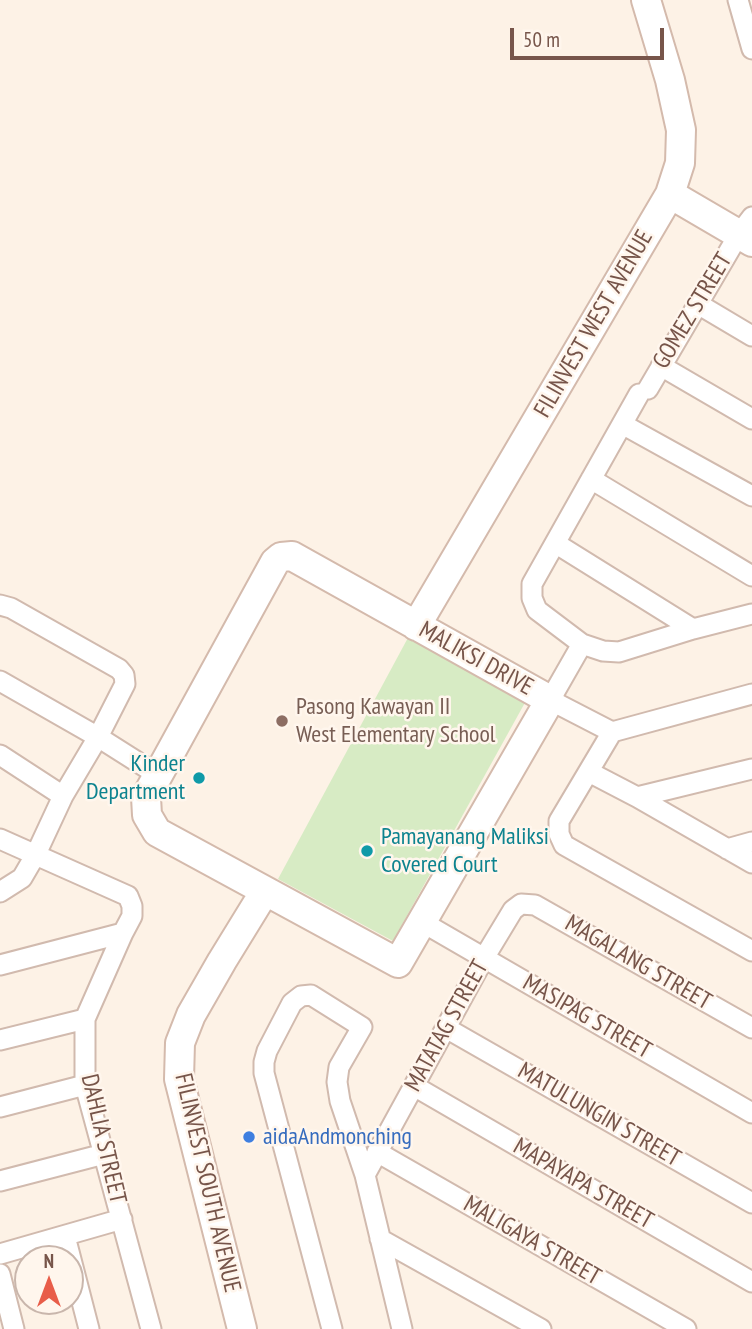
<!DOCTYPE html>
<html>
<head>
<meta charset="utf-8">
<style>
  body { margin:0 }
  #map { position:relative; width:752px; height:1329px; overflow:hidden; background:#fdf2e6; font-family:"PT Sans Narrow",sans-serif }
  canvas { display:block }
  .north { position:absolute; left:14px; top:1245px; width:70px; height:70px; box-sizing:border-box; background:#fff6ed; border:2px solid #c9b6ac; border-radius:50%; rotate:0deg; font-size:19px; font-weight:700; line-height:28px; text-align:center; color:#77554a }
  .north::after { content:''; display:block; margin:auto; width:24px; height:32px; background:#e85d49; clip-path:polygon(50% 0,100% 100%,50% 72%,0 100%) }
  .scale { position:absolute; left:510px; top:28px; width:154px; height:32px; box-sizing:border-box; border:4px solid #77554a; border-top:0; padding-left:9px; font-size:21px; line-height:24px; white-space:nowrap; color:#77554a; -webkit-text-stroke:5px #fff6ed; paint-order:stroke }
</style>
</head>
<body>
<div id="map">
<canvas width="752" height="1329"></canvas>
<div class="north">N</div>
<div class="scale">50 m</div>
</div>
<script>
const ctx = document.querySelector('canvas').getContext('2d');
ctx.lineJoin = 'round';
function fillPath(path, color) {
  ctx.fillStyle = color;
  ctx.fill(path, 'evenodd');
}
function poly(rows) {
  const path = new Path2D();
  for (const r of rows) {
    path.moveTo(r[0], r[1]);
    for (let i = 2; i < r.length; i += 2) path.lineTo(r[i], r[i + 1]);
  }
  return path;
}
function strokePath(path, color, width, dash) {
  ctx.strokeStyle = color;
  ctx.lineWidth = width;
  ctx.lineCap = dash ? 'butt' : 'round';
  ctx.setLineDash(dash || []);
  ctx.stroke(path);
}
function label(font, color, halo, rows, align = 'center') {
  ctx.font = font + ' "PT Sans Narrow",sans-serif';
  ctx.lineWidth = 5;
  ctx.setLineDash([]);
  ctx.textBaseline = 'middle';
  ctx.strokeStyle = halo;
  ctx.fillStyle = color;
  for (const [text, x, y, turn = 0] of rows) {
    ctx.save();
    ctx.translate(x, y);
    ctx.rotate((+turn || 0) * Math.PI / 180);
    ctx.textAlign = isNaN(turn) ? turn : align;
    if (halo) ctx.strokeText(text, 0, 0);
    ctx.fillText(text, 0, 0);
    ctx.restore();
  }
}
const green = poly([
  [410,634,527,699,393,941,278,879]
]);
const street = poly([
  [738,0,752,49],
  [698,304,752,336],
  [661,366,752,419],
  [648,389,739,234,752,217],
  [639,394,532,584,532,598,537,610,582,644,603,651,619,652,693,629,752,614],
  [622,424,752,496],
  [591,479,752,576],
  [555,543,693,629],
  [0,605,11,608,119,669,124,675,125,684,98,737,63,796,36,854,22,878,0,892],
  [582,644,550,700,612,732],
  [0,681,98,737,158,775],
  [612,732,559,821,559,834,564,845,752,951],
  [612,732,752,694],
  [0,755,63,796],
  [589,772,637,797,752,863],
  [637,797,752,769],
  [0,839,128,896,132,906,132,916,123,933,85,1019,85,1085,151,1329],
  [727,849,752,842],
  [422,922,752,1113],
  [0,965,123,933],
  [446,1028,752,1203],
  [0,1040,85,1019],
  [414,1086,752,1282],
  [0,1107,85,1085],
  [377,1152,686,1329],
  [365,1175,484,958,513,910,521,904,535,905,752,1028],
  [0,1181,104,1154],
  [65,1236,89,1329],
  [380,1239,541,1329],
  [0,1254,122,1219],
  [0,1274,14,1329],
  [332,1329,264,1073,264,1062,267,1051,292,1003,301,996,311,995,362,1027,339,1067,337,1082,340,1101,365,1175,402,1329]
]);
const secondary = poly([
  [670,194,752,242],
  [292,556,550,700,398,963,157,832,147,815,146,797,275,562,281,557,292,556],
  [416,626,670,194,680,163,681,130,670,80,646,0],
  [242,1329,179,1079,180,1043,191,1015,222,961,265,891]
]);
const markers = [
  [282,721,7,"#8d6e63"],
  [199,778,7,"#0f9aa8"],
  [367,851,7,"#0f9aa8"],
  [249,1137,7,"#3f7fe0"]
];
const streetNames = [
  ["GOMEZ STREET",693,311,-59],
  ["FILINVEST WEST AVENUE",594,324,-60],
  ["MALIKSI DRIVE",476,659,29],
  ["MAGALANG STREET",638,963,30],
  ["MASIPAG STREET",587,1017,30],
  ["MATATAG STREET",447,1026,-61],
  ["MATULUNGIN STREET",599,1115,30],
  ["DAHLIA STREET",103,1139,77],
  ["FILINVEST SOUTH AVENUE",207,1183,77],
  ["MAPAYAPA STREET",583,1184,30],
  ["MALIGAYA STREET",532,1241,30]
];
const educationNames = [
  ["Pasong Kawayan II",296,707],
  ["West Elementary School",296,735]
];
const cultureNames = [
  ["Kinder",185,764],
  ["Department",185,792],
  ["Pamayanang Maliksi",381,837,"left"],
  ["Covered Court",381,865,"left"]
];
const shopNames = [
  ["aidaAndmonching",263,1137]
];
fillPath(green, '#d7ebc4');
strokePath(street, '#d1baae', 23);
strokePath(secondary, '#d4baac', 32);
strokePath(street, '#fff', 19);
strokePath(secondary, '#fff', 28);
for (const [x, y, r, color] of markers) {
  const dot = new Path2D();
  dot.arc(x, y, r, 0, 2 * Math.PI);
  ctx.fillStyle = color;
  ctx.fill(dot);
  strokePath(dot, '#fff6ed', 2.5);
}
label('24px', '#77554a', '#fff6ed', streetNames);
label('24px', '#785e54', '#fff6ed', educationNames, 'left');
label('24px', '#0d838f', '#fff6ed', cultureNames, 'right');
label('24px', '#366cbe', '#fff6ed', shopNames, 'left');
</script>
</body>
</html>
